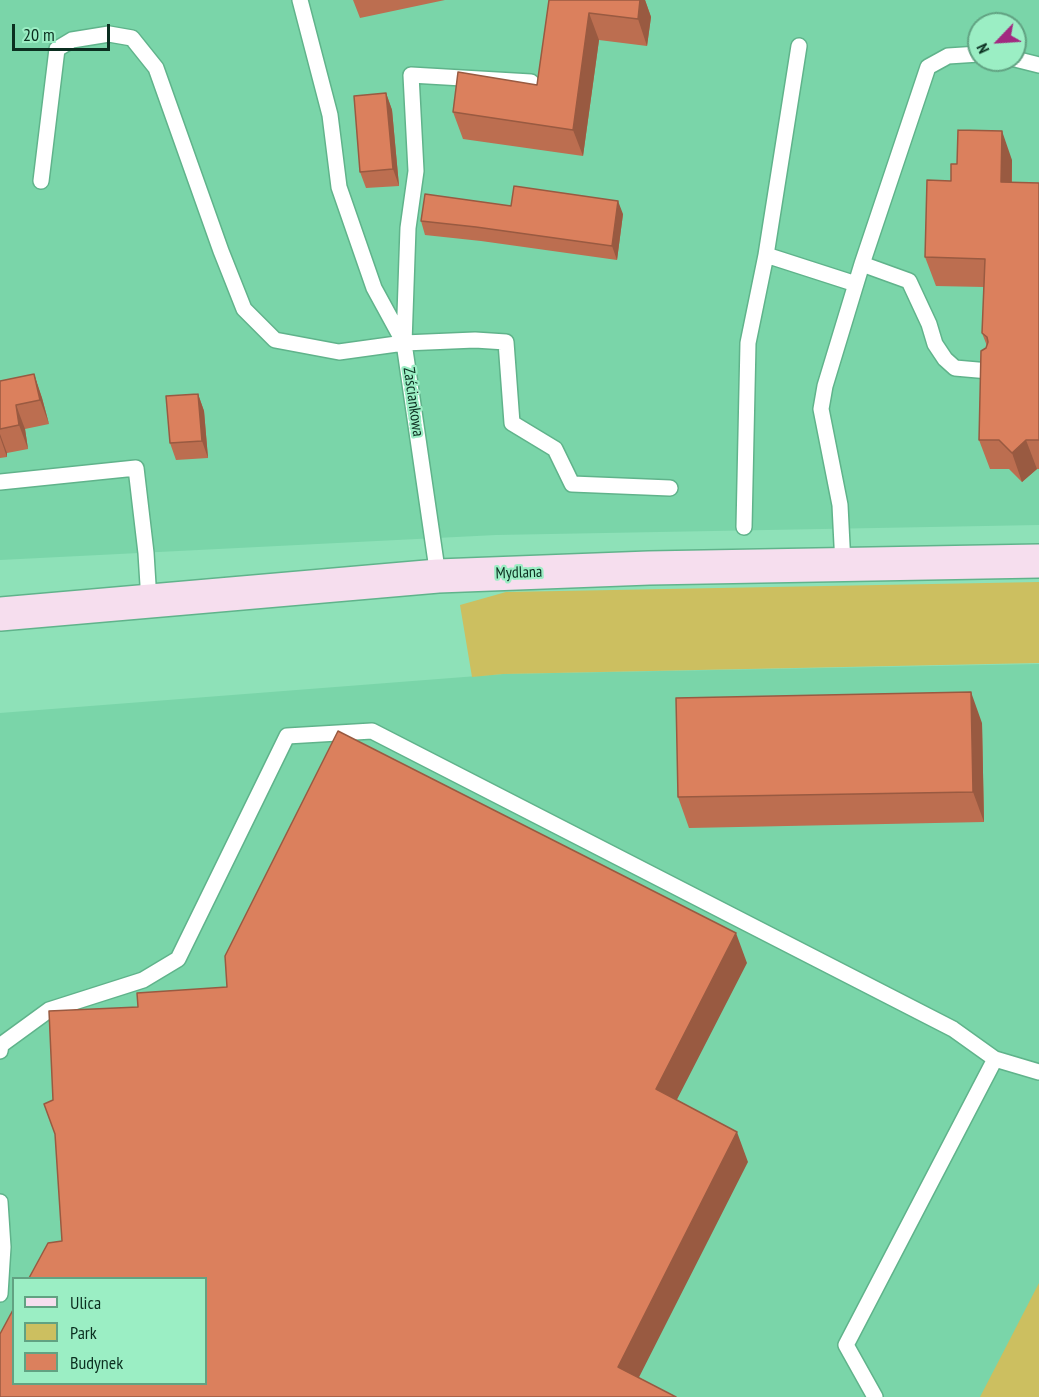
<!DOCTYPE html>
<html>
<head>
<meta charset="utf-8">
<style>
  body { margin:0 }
  #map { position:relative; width:1039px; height:1397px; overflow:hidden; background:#8ee1b8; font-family:"PT Sans Narrow",sans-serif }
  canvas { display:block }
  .legend { position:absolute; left:12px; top:1277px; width:195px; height:108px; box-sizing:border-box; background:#9beec4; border:2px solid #61a282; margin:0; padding:8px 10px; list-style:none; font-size:18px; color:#0b2f20 }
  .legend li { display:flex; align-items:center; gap:12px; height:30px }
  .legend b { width:30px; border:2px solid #61a282 }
  .north { position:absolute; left:967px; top:12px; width:60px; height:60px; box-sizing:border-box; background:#9beec4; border:2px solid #61a282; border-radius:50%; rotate:245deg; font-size:16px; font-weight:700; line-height:24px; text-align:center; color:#0b2f20 }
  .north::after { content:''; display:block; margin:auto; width:21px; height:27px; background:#a22980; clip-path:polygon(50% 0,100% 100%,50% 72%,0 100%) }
  .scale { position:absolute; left:12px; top:24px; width:98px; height:27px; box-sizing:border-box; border:3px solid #0b2f20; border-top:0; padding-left:8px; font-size:18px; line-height:21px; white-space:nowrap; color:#0b2f20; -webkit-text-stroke:4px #9beec4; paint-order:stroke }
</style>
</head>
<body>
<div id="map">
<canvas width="1039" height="1397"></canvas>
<ul class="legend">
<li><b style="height:8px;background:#f6deee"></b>Ulica</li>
<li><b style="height:16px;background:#ccbf60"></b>Park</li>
<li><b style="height:16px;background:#db805d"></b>Budynek</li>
</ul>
<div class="north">N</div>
<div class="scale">20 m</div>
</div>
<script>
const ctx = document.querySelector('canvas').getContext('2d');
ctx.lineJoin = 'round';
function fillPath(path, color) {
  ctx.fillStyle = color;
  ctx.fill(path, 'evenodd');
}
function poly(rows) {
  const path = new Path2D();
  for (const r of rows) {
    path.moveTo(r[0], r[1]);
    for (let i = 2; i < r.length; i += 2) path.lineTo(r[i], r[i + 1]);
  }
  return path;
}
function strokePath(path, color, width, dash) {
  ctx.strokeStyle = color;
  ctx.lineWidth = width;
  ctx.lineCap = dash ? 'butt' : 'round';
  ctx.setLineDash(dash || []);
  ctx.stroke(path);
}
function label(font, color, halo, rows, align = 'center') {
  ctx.font = font + ' "PT Sans Narrow",sans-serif';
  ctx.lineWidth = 4.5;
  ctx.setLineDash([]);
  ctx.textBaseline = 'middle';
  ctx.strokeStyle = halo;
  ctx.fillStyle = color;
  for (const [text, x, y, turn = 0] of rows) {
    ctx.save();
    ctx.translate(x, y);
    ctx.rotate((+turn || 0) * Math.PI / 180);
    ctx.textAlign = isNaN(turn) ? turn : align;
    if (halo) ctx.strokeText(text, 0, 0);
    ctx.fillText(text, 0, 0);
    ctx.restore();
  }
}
const built = poly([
  [0,0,1039,0,1039,525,496,535,0,560],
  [979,24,1015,24,1015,60,979,60],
  [1039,664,1039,1397,0,1397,0,713,503,674],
  [14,1278,206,1278,206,1384,14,1384]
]);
const green = poly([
  [1039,582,1039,663,503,674,472,677,460,605,506,592],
  [1039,1283,1039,1397,980,1397]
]);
const lane = poly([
  [300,0,330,115,339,187,374,288,404,343],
  [799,46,766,255,856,284],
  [1015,59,1039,65],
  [41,181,57,49,72,40,109,34,132,38,156,68,221,251,244,309,275,340,339,352,404,343,475,340,506,342,512,423,555,449,572,484,670,488],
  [862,264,909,281,929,324,935,344,945,359,955,368,989,371],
  [0,482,136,468,146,553,149,601],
  [744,527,748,343,766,255],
  [843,565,840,505,821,409,825,386,862,264,928,67,948,56,979,54],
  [438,576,404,343,408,228,416,171,411,75,531,82],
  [0,1051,1,1045,49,1010,143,980,178,959,287,736,372,731,953,1029,995,1059,846,1345,875,1397],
  [995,1059,1039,1072],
  [0,1202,3,1247,0,1294]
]);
const secondary = poly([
  [0,614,438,576,649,568,1039,561]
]);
const wall = poly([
  [353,0,445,0,360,18],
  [549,0,645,0,651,17,647,46,599,40,583,156,463,139,453,112,537,85],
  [386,93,392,110,399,186,366,188,360,172],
  [1012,160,1012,183,1039,183,1039,469,1037,469,1022,482,1009,469,990,469,979,440,987,346,982,333,984,287,936,286,925,257,951,181],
  [511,206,623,214,617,260,481,241,425,235,421,221],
  [34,374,42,398,49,424,25,429,28,449,7,453,7,457,0,458,0,381],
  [198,394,204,411,208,458,176,460,170,443],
  [982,723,984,822,689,828,678,797]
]);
const shadedWall = poly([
  [640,0,645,0,651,17,647,46,638,19],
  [589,13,599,40,583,156,573,130],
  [386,93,392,110,399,186,393,169],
  [1002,131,1012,160,1011,211,1001,182],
  [618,201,623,214,617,260,612,246],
  [34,374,42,398,49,424,40,400],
  [198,394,204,411,208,458,202,441],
  [16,405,25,429,28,449,19,425],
  [0,434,7,453,7,457,0,437],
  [1026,440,1037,469,1022,482,1012,453],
  [971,692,982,723,984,822,973,792],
  [736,933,747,963,667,1119,656,1089],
  [737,1132,748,1162,629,1397,618,1367]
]);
const building = poly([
  [549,0,640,0,638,19,589,13,573,130,453,112,458,72,537,85,549,0],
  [386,93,393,169,360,172,354,96,386,93],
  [958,130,1002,131,1001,182,1039,183,1039,440,1026,440,1012,453,999,440,979,440,981,351,986,348,988,342,987,337,982,333,985,259,925,257,927,180,951,181,951,164,957,164,958,130],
  [514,186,618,201,612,246,476,227,421,221,425,194,511,206,514,186],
  [34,374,40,400,16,405,19,425,0,429,0,381,34,374],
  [198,394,202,441,170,443,166,396,198,394],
  [971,692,973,792,678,797,676,698,971,692],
  [338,731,736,933,656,1089,737,1132,618,1367,676,1397,0,1397,0,1334,14,1308,14,1383,206,1383,206,1278,29,1278,48,1243,62,1241,55,1134,44,1104,53,1100,49,1011,138,1007,137,993,227,987,225,956,338,731]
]);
const streetNames = [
  ["Zaściankowa",413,402,82],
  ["Mydlana",519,573,-2]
];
fillPath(built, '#7ad5a9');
fillPath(green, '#ccbf60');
strokePath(lane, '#60b38b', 18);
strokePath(secondary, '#60b38b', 36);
strokePath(lane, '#fff', 15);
strokePath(secondary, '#f6deee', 33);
fillPath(wall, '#bc6e50');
fillPath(shadedWall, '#995a41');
fillPath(building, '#db805d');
strokePath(building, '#995a41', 1.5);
label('16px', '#0b2f20', '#9beec4', streetNames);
</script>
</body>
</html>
